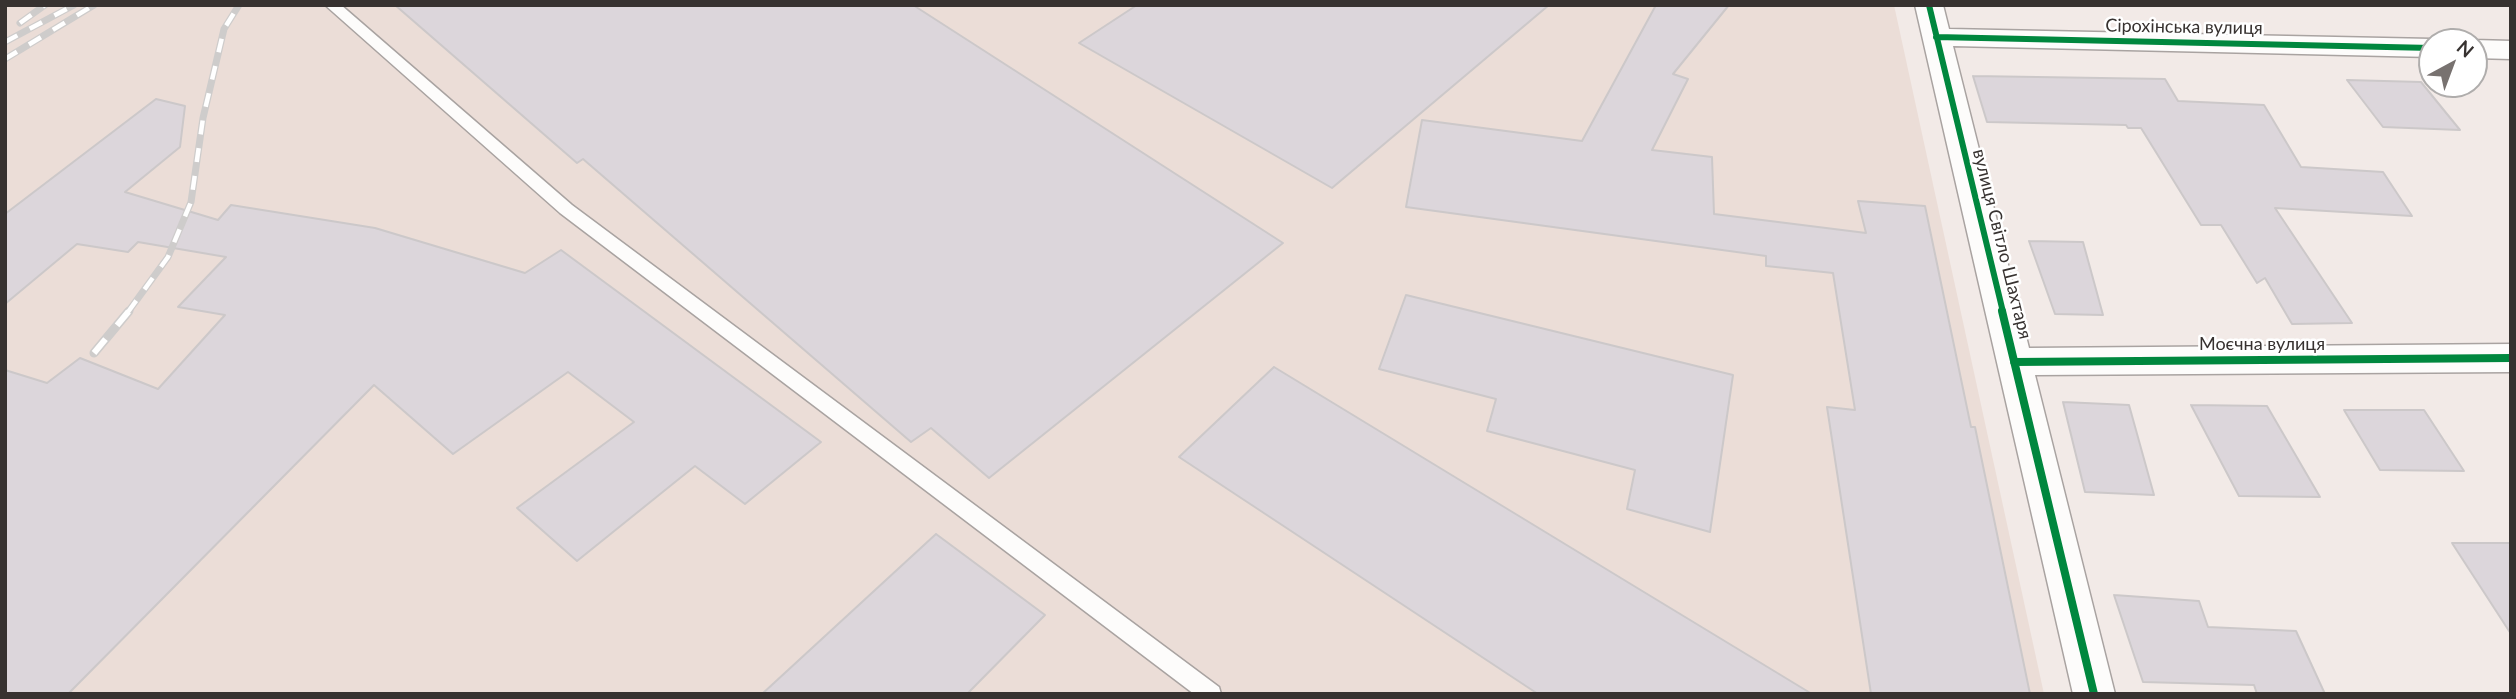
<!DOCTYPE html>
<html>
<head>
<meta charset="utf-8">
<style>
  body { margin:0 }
  #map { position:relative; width:2516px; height:699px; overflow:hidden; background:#f2eae7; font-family:Lato,sans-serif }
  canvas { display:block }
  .frame { position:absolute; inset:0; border:7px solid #373230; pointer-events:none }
  .north { position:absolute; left:2418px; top:28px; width:70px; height:70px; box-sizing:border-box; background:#fff; border:2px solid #afadac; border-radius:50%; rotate:41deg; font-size:19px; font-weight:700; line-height:28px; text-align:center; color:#373230 }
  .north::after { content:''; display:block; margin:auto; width:24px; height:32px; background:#787270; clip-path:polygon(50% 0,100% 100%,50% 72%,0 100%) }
</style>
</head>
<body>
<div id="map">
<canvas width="2516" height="699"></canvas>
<div class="frame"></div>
<div class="north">N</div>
</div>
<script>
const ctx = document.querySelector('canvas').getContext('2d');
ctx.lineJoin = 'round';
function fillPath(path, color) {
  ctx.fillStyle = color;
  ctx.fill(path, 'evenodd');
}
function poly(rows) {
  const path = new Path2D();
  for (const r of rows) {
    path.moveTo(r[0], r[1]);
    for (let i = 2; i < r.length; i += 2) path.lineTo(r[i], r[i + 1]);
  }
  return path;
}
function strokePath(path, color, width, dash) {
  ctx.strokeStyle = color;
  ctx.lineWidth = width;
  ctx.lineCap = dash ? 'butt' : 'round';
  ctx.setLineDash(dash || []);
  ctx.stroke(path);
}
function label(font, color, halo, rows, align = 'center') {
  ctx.font = font + ' Lato,sans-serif';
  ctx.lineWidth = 5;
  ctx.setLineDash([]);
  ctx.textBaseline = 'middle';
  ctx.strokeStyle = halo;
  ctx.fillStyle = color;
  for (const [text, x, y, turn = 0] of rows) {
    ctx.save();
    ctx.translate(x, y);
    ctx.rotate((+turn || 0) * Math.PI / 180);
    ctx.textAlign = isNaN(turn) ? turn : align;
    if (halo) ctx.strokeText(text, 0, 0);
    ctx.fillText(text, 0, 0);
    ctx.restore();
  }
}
const built = poly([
  [5,5,1894,5,2044,694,5,694]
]);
const building = poly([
  [395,5,913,5,1283,243,989,478,931,428,911,442,583,159,577,163,395,5],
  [1137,5,1549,5,1332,188,1079,43,1137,5],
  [1656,5,1729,5,1673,74,1688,79,1652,150,1712,157,1714,214,1866,233,1858,201,1925,206,1971,427,1975,427,2030,694,1871,694,1827,407,1855,410,1833,273,1766,266,1766,256,1406,207,1422,120,1582,141,1656,5],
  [1973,76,2165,79,2178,101,2264,105,2301,167,2383,172,2412,216,2275,208,2352,323,2292,324,2265,278,2257,283,2221,225,2201,225,2141,128,2128,128,2126,125,1987,122,1973,76],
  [2347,80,2421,82,2460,130,2383,127,2347,80],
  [156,99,185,106,180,147,125,192,218,220,231,205,375,228,525,273,561,250,821,442,745,504,695,466,577,561,517,508,634,422,568,372,453,454,374,385,68,694,5,694,5,370,47,383,80,358,158,389,225,315,178,307,226,257,138,242,128,252,77,244,5,304,5,214,156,99],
  [2029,241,2083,242,2103,315,2055,314,2029,241],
  [1406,295,1733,375,1710,532,1627,509,1635,470,1487,431,1496,399,1379,369,1406,295],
  [1274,367,1634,586,1812,694,1538,694,1179,457,1274,367],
  [2063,402,2129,405,2154,495,2085,492,2063,402],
  [2191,405,2267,406,2320,497,2239,496,2191,405],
  [2344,410,2424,410,2464,471,2380,470,2344,410],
  [936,534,1045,615,967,694,762,694,936,534],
  [2452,543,2511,543,2511,634,2452,543],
  [2114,595,2199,601,2208,627,2296,631,2325,694,2257,694,2254,685,2143,682,2114,595]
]);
const lane = poly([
  [325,5,341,5,572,205,1219,687,1221,694,1194,694,560,213,325,5]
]);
const street = poly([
  [1915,5,1943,5,1949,29,2432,39,2442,42,2432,42,2432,57,1953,46,2029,348,2511,344,2511,372,2035,375,2115,694,2073,694,1915,5],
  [2474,40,2511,41,2511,59,2474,58,2474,42,2467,42,2474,40]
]);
const railFar1 = poly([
  [20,23,45,5],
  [5,42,74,5],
  [5,59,94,5],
  [128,312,168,257,191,202,203,118,224,29,239,5]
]);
const rail = poly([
  [94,353,129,311]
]);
const cyclewayFar1 = poly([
  [1929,5,2003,312],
  [1936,37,2432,48]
]);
const cycleway = poly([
  [2002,311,2094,694],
  [2014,362,2511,358]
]);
const streetNames = [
  ["Сірохінська вулиця",2184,27,1],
  ["вулиця Світло Шахтаря",2002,244,76],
  ["Моєчна вулиця",2262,344]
];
fillPath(built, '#ebddd7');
fillPath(building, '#dcd6db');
strokePath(building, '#ccc8c9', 2);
strokePath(lane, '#a9a3a1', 3);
strokePath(street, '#a9a3a1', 3);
fillPath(lane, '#fdfcfb');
fillPath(street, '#fdfcfb');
strokePath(railFar1, '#cecccb', 7);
strokePath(rail, '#cecccb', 9);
strokePath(railFar1, '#fff', 4.5, [14]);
strokePath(rail, '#fff', 6, [18]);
strokePath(cyclewayFar1, '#00873e', 6);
strokePath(cycleway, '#00873e', 8);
label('18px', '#373230', '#fff', streetNames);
</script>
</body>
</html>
